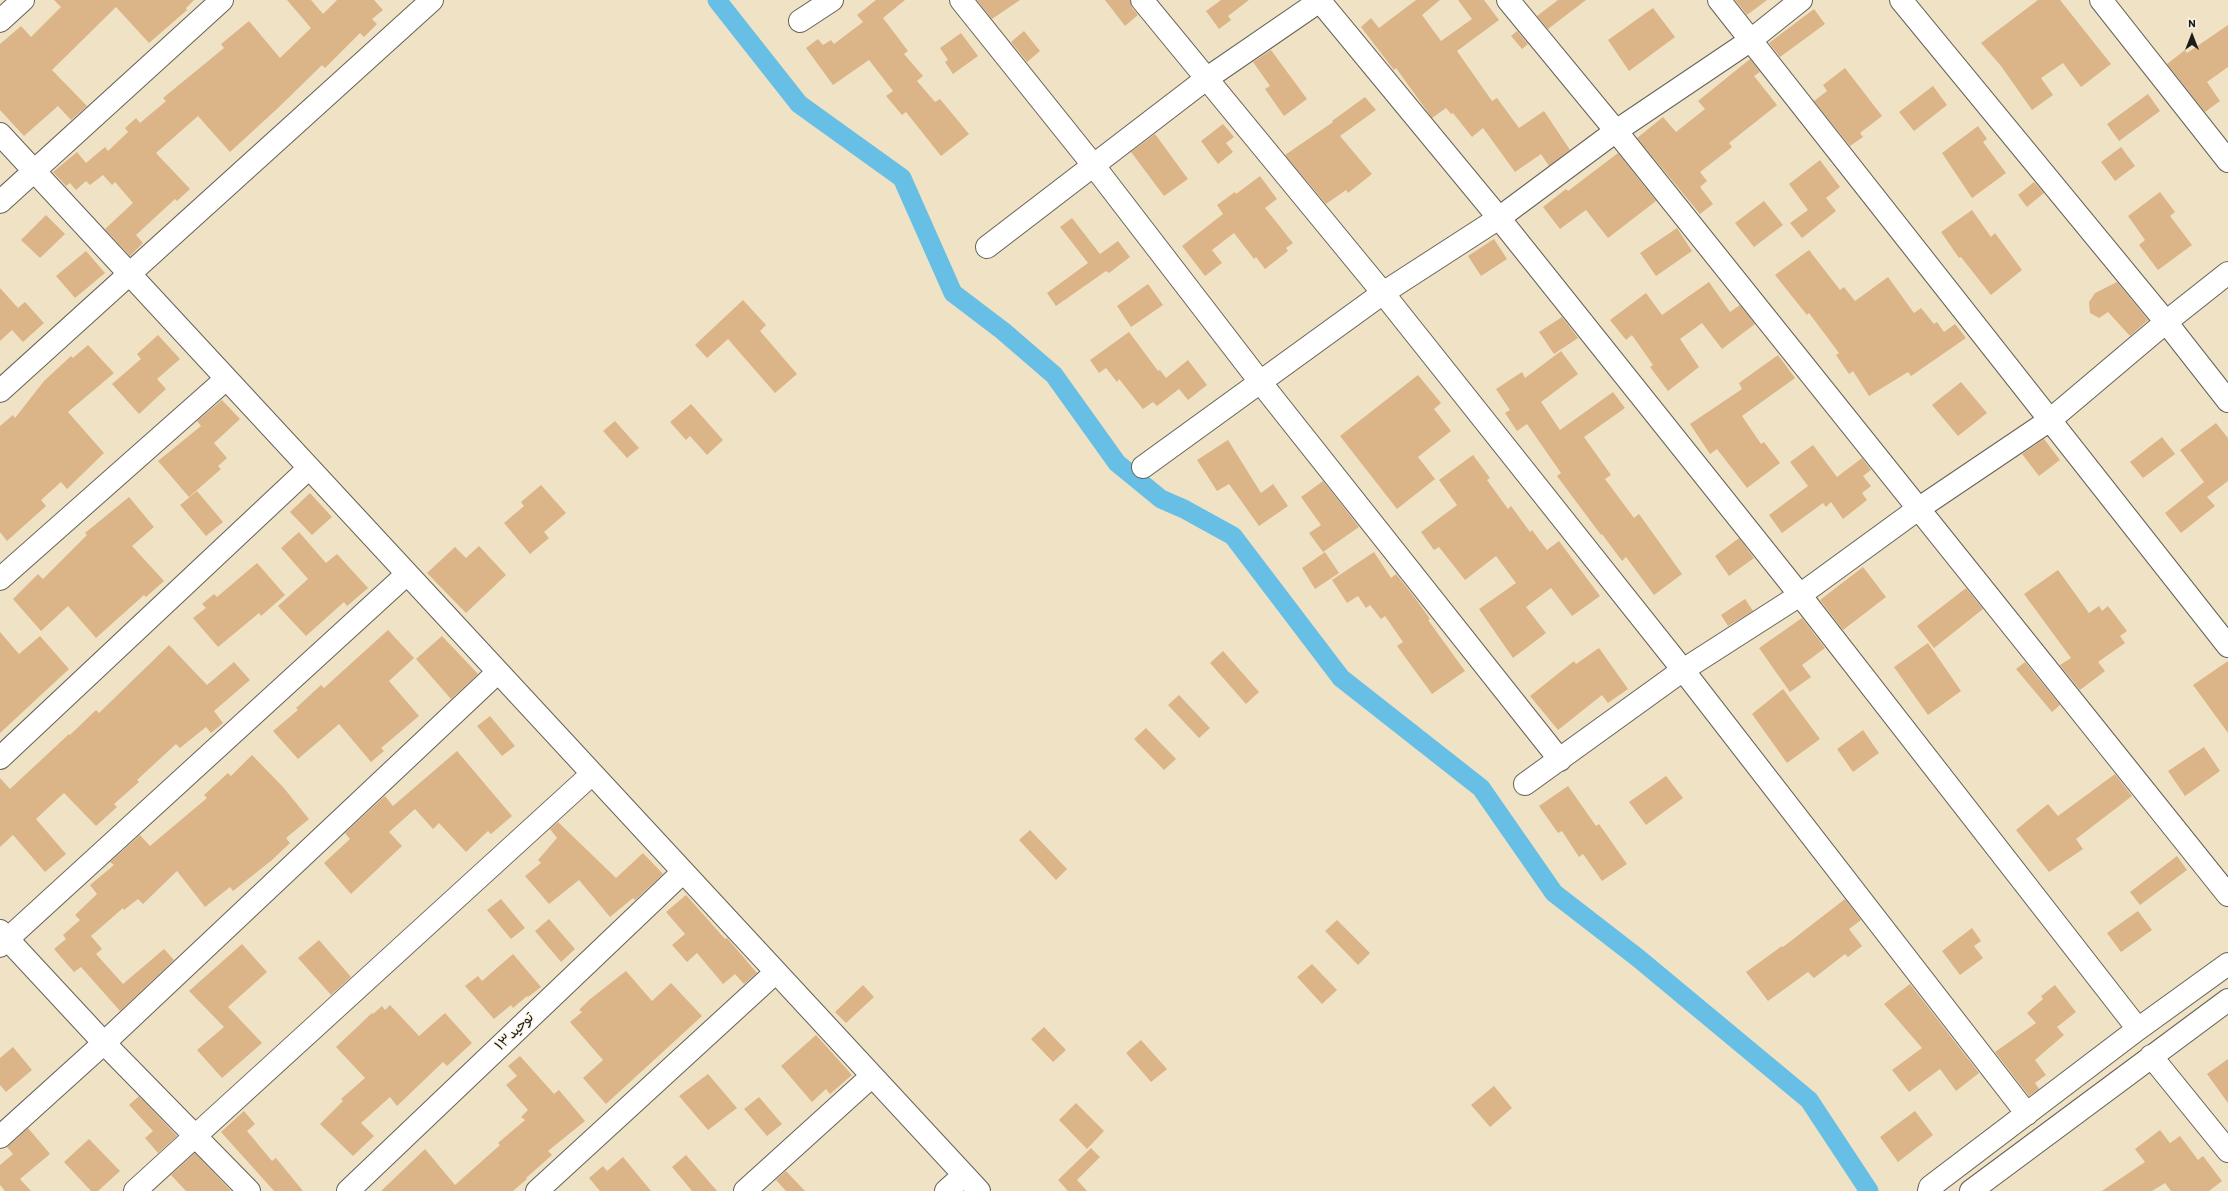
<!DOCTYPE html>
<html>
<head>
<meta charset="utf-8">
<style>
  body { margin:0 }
  #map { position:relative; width:2228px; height:1191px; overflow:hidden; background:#f0e3c5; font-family:Itim,sans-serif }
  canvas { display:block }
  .north { position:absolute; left:2172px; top:16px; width:40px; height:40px; -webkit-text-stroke:3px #fcf5e5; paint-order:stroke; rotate:0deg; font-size:11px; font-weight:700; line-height:16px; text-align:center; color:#1c1c1c }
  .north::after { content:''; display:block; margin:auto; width:14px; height:18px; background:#1c1c1c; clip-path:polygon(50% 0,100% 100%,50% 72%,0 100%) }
</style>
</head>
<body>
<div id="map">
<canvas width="2228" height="1191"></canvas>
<div class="north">N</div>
</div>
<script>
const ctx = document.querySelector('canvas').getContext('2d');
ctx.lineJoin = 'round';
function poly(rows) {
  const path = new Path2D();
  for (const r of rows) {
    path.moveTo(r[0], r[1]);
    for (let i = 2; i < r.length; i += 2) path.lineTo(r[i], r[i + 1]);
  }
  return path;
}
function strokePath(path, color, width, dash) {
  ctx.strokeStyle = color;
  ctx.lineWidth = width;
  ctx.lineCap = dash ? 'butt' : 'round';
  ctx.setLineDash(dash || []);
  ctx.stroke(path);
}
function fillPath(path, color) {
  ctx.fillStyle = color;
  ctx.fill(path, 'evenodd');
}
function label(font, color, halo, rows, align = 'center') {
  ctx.font = font + ' Itim,"Playpen Sans Arabic",sans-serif';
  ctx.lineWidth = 3;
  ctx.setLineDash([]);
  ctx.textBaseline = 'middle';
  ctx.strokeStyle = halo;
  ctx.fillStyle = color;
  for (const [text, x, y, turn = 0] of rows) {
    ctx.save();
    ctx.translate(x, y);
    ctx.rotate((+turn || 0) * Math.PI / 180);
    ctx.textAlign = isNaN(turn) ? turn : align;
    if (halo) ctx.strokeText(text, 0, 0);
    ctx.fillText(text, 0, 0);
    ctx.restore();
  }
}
const canal = poly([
  [717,0,799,104,902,178,953,293,1003,331,1054,375,1117,463,1161,499,1184,509,1233,536,1341,678,1481,788,1554,893,1638,958,1809,1100,1869,1191]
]);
const building = poly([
  [54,0,194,0,186,8,187,10,149,43,116,7,52,70,87,106,71,120,58,106,24,136,0,110,0,44,21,26,31,37,61,7],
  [287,0,311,0,323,14,337,0,374,0,383,10,372,19,377,24,364,37,360,33,325,68,322,65,278,108,230,152,198,116,156,153,190,189,177,201,175,199,136,235,143,243,130,256,105,229,133,203,115,182,112,185,103,175,90,185,86,181,76,190,70,183,66,186,53,172,77,152,86,163,105,147,108,151,128,132,125,128,136,118,140,123,166,101,163,98,224,48,221,44,249,21,280,58,311,28],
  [876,0,905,0,883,18,908,51,904,54,923,76,917,81,935,102,940,99,969,134,941,156,906,112,902,115,886,96,893,91,869,60,833,85,806,48,818,39,823,45,831,40,834,44,863,22,857,15],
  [977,0,1020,0,992,19],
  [1105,0,1130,0,1132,8,1138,15,1125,26],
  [1221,0,1249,0,1228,16,1231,20,1219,29,1206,11],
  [1416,0,1440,0,1422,15,1441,41,1472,19,1458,0,1484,0,1499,20,1457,51,1492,101,1497,98,1519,128,1544,111,1570,150,1549,166,1541,154,1515,172,1483,128,1472,137,1453,113,1451,114,1446,108,1432,118,1396,68,1394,70,1361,27,1371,18,1379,28],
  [1558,0,1586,0,1548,29,1537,16],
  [1735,0,1767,0,1747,15],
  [2038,0,2060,0,2111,64,2081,87,2063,63,2041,78,2053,95,2032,110,2001,66,1981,43],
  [1653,8,1675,37,1629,71,1608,40],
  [1814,9,1825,24,1780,57,1769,43],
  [2228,25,2228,67,2207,82,2220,101,2205,112,2167,64,2185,50,2187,53],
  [1024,31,1040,51,1027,62,1011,42],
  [1517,31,1528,44,1522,49,1511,36],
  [961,33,978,56,953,74,945,62,948,60,940,48],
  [1271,50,1307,99,1284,116,1265,89,1270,86,1253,62],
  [1750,59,1760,72,1754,76,1777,105,1729,143,1732,147,1700,172,1707,181,1700,187,1713,204,1700,214,1637,138,1663,117,1676,132,1705,109,1698,101],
  [1845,68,1882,116,1860,133,1863,137,1850,146,1814,101,1827,91,1823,85],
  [1933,86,1947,105,1914,131,1899,112],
  [2148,94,2160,111,2119,141,2107,124],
  [1365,97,1376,110,1340,136,1372,174,1348,193,1346,190,1326,204,1285,155,1333,122,1332,121],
  [1223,124,1234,137,1226,143,1233,152,1218,164,1201,141],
  [1978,126,1987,139,1983,142,2006,173,1972,198,1942,153],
  [1155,134,1188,179,1164,196,1131,152],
  [2121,147,2135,166,2115,181,2101,162],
  [1618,153,1656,201,1608,238,1586,210,1560,229,1543,207,1566,189,1568,191],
  [1820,160,1840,187,1826,198,1836,211,1802,238,1790,223,1808,210,1789,184],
  [1260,176,1277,199,1265,208,1293,243,1286,248,1288,251,1265,269,1256,257,1254,259,1234,233,1212,250,1222,263,1205,276,1182,246,1223,214,1217,205,1235,192,1236,194],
  [2034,182,2044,193,2027,207,2018,195],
  [2160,192,2175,212,2170,216,2192,245,2158,270,2139,245,2145,240,2128,216],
  [1764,201,1783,225,1754,247,1735,223],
  [1972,210,1991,237,1995,233,2022,270,1991,295,1961,257,1959,258,1941,232],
  [46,215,65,234,40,258,21,240],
  [1072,218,1100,254,1118,241,1130,257,1109,273,1106,271,1056,306,1047,293,1088,263,1060,227],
  [1677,228,1692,251,1656,276,1640,253],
  [1494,239,1507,259,1481,276,1468,256],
  [1809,250,1840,290,1844,287,1855,301,1888,277,1914,313,1921,308,1934,324,1937,322,1944,332,1955,324,1966,338,1911,376,1908,372,1869,396,1853,371,1849,374,1836,355,1839,353,1809,313,1807,315,1775,275],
  [86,251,105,273,75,298,56,276],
  [1709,282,1730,312,1740,305,1755,324,1722,349,1702,323,1680,339,1699,367,1668,391,1650,367,1653,365,1632,335,1626,340,1610,320,1646,293,1662,315],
  [2117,282,2148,320,2130,336,2108,312,2099,318,2090,313,2089,302,2095,293],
  [1148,284,1163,305,1131,327,1117,306],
  [0,288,18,308,25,302,44,323,23,342,12,330,0,341],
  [743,300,766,325,760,331,797,374,775,393,728,339,707,358,695,345],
  [1562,317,1578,338,1554,354,1539,332],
  [1129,332,1158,371,1160,370,1166,378,1188,360,1207,385,1188,400,1179,389,1157,406,1153,402,1143,409,1119,379,1117,382,1106,368,1099,373,1090,360],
  [158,335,180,359,157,379,166,389,139,414,112,384,141,359,137,354],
  [88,345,114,373,68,412,104,453,67,489,61,482,41,500,46,506,7,541,0,532,0,426,13,415,15,418,44,381,71,356,73,358],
  [1561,351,1578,374,1541,402,1560,430,1613,392,1625,408,1584,437,1611,475,1605,479,1634,518,1639,514,1682,574,1654,595,1626,557,1622,561,1602,534,1601,535,1557,476,1561,473,1527,424,1517,431,1505,413,1510,410,1496,389,1522,372,1525,378],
  [1778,355,1795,378,1742,416,1761,444,1764,442,1780,463,1747,488,1717,449,1710,454,1690,424,1742,389,1739,383],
  [1418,375,1441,403,1434,409,1451,431,1418,457,1435,479,1397,509,1340,436],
  [1961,382,1987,413,1958,436,1932,405],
  [222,400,240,419,214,443,227,458,218,466,221,469,189,497,158,461,201,426,197,421],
  [691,404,723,440,707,455,690,436,686,440,670,422],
  [615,421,639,448,627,458,603,431],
  [2216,423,2228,438,2228,481,2207,497,2215,506,2181,533,2165,513,2204,482,2180,450],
  [2162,437,2175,454,2143,478,2130,462],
  [2044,439,2060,460,2039,476,2022,454],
  [1228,440,1261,493,1273,484,1288,506,1259,526,1229,484,1217,491,1197,460],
  [1813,445,1837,477,1862,458,1871,470,1863,476,1871,486,1862,493,1867,500,1843,519,1831,502,1826,507,1823,503,1782,533,1769,515,1808,486,1790,462],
  [1473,455,1490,478,1487,480,1508,509,1511,506,1530,532,1532,530,1547,550,1559,541,1600,596,1572,616,1551,588,1526,607,1546,633,1513,658,1479,609,1516,583,1496,556,1465,580,1439,547,1434,550,1421,532,1457,505,1439,480],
  [1323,481,1359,527,1323,552,1309,533,1321,525,1301,497],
  [541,485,566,513,544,532,549,538,530,554,504,523,524,506,521,502],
  [197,491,223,522,206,536,180,505],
  [310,493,332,517,312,535,290,512],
  [129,497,154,527,132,546,164,581,146,597,144,595,96,638,68,606,41,631,13,599,38,574,43,579,87,535,85,533],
  [299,532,326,563,337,554,368,588,347,606,344,602,306,636,278,606,308,579,281,548],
  [1739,538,1754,558,1729,576,1715,556],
  [479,546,506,575,466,613,427,573,455,547,466,558],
  [1325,552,1339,573,1315,589,1302,568],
  [1374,552,1391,578,1396,574,1415,598,1430,619,1428,620,1465,671,1432,694,1397,646,1403,642,1385,616,1381,619,1370,605,1366,608,1358,596,1347,603,1332,580],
  [257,563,285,595,261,616,259,613,218,647,193,618,206,608,202,604,214,594,217,597],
  [1863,567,1886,597,1843,630,1820,600],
  [2058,570,2089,613,2099,606,2102,611,2108,606,2127,631,2120,636,2125,643,2098,662,2105,671,2080,690,2060,665,2071,658,2024,594],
  [1966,588,1983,609,1934,648,1917,626],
  [1745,599,1753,611,1728,626,1721,615],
  [1802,618,1825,648,1802,665,1811,677,1790,692,1759,648],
  [388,630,414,658,389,681,419,716,381,748,384,751,371,762,339,724,298,759,273,731,298,710,296,708,321,685,324,688],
  [0,632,19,654,40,636,69,669,0,733],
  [442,636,478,674,451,699,416,659],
  [1928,643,1961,691,1928,715,1894,667],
  [169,645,207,685,234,662,250,680,214,711,223,723,211,733,206,727,180,748,176,744,137,780,139,782,114,804,117,807,96,826,64,793,36,819,66,854,45,872,13,835,0,847,0,778,10,789,69,734,70,735,96,710,99,713],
  [1599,648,1628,689,1608,703,1602,695,1558,730,1530,696,1574,661,1576,664],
  [1223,651,1259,692,1246,704,1210,663],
  [2228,661,2228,733,2193,685],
  [2025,662,2060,705,2052,712,2016,669],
  [1783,689,1820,739,1787,763,1752,714],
  [1179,695,1210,728,1199,738,1168,705],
  [490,716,515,746,502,756,477,726],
  [1146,728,1176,759,1164,770,1134,739],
  [1863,730,1879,753,1853,772,1837,749],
  [2204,747,2220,771,2185,796,2168,771],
  [457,751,512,816,491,834,488,831,466,852,439,823,433,829,415,809,389,832,402,846,351,894,324,863,350,839,345,833,385,796,393,806],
  [252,755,283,787,309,819,286,838,290,843,272,860,233,891,230,887,205,907,177,871,143,904,138,899,124,910,123,908,91,936,102,949,96,954,123,984,164,949,174,960,120,1011,81,967,74,972,54,949,66,939,63,935,80,920,75,915,97,894,90,885,114,865,110,862,140,835,150,846,207,798,204,795,228,773,231,776],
  [2115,774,2132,796,2076,839,2083,849,2049,872,2016,830,2048,804,2058,816],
  [1666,776,1683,798,1646,825,1629,802],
  [1568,786,1596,826,1599,824,1627,864,1602,881,1583,854,1579,857,1562,831,1558,833,1539,806],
  [558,822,616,878,643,853,663,874,635,900,633,898,610,917,579,880,549,904,525,876,541,863,538,860,557,838,550,829],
  [1030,830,1067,869,1056,880,1019,840],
  [2177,856,2187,870,2140,905,2130,892],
  [686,895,725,939,727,938,757,973,744,984,735,974,723,984,697,953,687,962,672,945,685,934,666,912],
  [501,899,525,928,511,939,487,910],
  [1845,899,1861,920,1849,929,1862,946,1848,957,1845,954,1814,978,1808,972,1768,1001,1746,972,1782,946,1783,947],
  [2138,911,2152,930,2121,952,2107,933],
  [549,919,575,949,561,962,535,931],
  [1337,920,1370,953,1358,965,1325,931],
  [1972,928,1981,941,1974,946,1983,958,1960,975,1942,951],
  [319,940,351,977,331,995,298,958],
  [242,944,267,972,228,1007,262,1043,222,1078,197,1050,224,1027,189,991],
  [513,954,541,987,528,997,527,996,513,1008,511,1005,494,1019,465,986,478,976,482,981],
  [1312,964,1337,990,1322,1004,1297,977],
  [626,971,652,1001,671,983,702,1016,606,1104,583,1078,603,1060,570,1022,582,1012,579,1010,589,1000],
  [1910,984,1979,1073,1956,1091,1940,1069,1909,1092,1892,1070,1922,1048,1884,1004],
  [863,985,874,997,846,1023,835,1012],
  [2055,985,2076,1012,2057,1027,2064,1035,2035,1060,2046,1075,2035,1083,2039,1089,2029,1096,1995,1052,2036,1023,2027,1013,2043,999,2041,996],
  [390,1005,419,1036,445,1013,472,1043,447,1066,443,1062,397,1106,390,1097,361,1123,374,1136,353,1156,320,1124,343,1101,341,1099,365,1078,336,1047,372,1013,373,1014,382,1006,385,1010],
  [1044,1027,1066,1050,1053,1062,1031,1039],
  [816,1035,852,1075,830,1094,826,1089,812,1102,781,1066],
  [1141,1040,1167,1069,1151,1082,1126,1053],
  [13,1047,32,1070,6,1092,0,1085,0,1058],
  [520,1056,554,1094,559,1090,585,1121,548,1151,552,1155,526,1178,527,1179,513,1191,381,1191,425,1149,455,1185,500,1145,498,1143,525,1120,521,1117,528,1110,506,1085,517,1076,508,1066],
  [2228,1059,2228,1103,2207,1074],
  [708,1074,737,1108,708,1130,679,1096],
  [1494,1086,1512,1108,1490,1127,1471,1105],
  [139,1096,177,1136,158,1153,145,1138,153,1131,129,1105],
  [759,1097,782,1124,767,1136,744,1109],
  [1076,1103,1104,1131,1087,1149,1059,1120],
  [244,1111,255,1124,247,1131,272,1161,276,1158,303,1191,274,1191,221,1132],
  [1915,1111,1933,1135,1898,1162,1880,1137],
  [28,1128,50,1154,20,1179,31,1191,5,1191,0,1185,0,1165,13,1154,7,1147],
  [2160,1130,2170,1143,2180,1136,2198,1160,2203,1156,2222,1181,2209,1191,2171,1191,2165,1183,2152,1191,2102,1191,2145,1162,2135,1149],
  [89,1139,120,1171,98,1191,91,1191,64,1162],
  [1091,1148,1100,1157,1077,1180,1087,1191,1068,1191,1058,1180],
  [195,1153,214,1173,231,1191,186,1191,171,1175],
  [686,1155,717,1191,692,1191,672,1167],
  [623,1157,651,1191,600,1191,589,1178,603,1166,607,1171],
  [786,1171,805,1191,786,1191,776,1180]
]);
const minor = poly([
  [961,0,1094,166,1261,383,1560,760],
  [1142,0,1383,293,1683,670,2027,1114],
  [1319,0,1499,218,1800,595,2138,1029],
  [1508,0,1616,131,2228,895],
  [1719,0,2228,646],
  [1901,0,2166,322,2228,401],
  [2101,0,2228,161],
  [0,21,23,0],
  [800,21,832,0],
  [0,134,979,1191],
  [0,202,222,0],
  [987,247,1206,79,1321,0],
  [0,391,432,0],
  [1143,467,1383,293,1499,218,1616,131,1751,40,1801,0],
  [0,579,226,379],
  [0,758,309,468],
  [1525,784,1683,670,1800,595,1918,509,2050,420,2166,322,2228,273],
  [0,931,104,1043,249,1191],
  [0,946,407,574],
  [2151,1056,2228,1151],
  [0,1137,104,1043,498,672],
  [135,1191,592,774],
  [348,1191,683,872],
  [537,1191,776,972],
  [745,1191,872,1076],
  [946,1191,964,1175],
  [1929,1191,1930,1187,2138,1029,2228,964],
  [1971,1191,2228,1000]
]);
const streetNames = [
  ["توحید۱۳",515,1032,-44]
];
strokePath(canal, '#68bfe5', 19);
fillPath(building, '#dbb487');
strokePath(minor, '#666257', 24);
strokePath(minor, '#fff', 22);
label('14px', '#1c1c1c', '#fcf5e5', streetNames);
</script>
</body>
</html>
